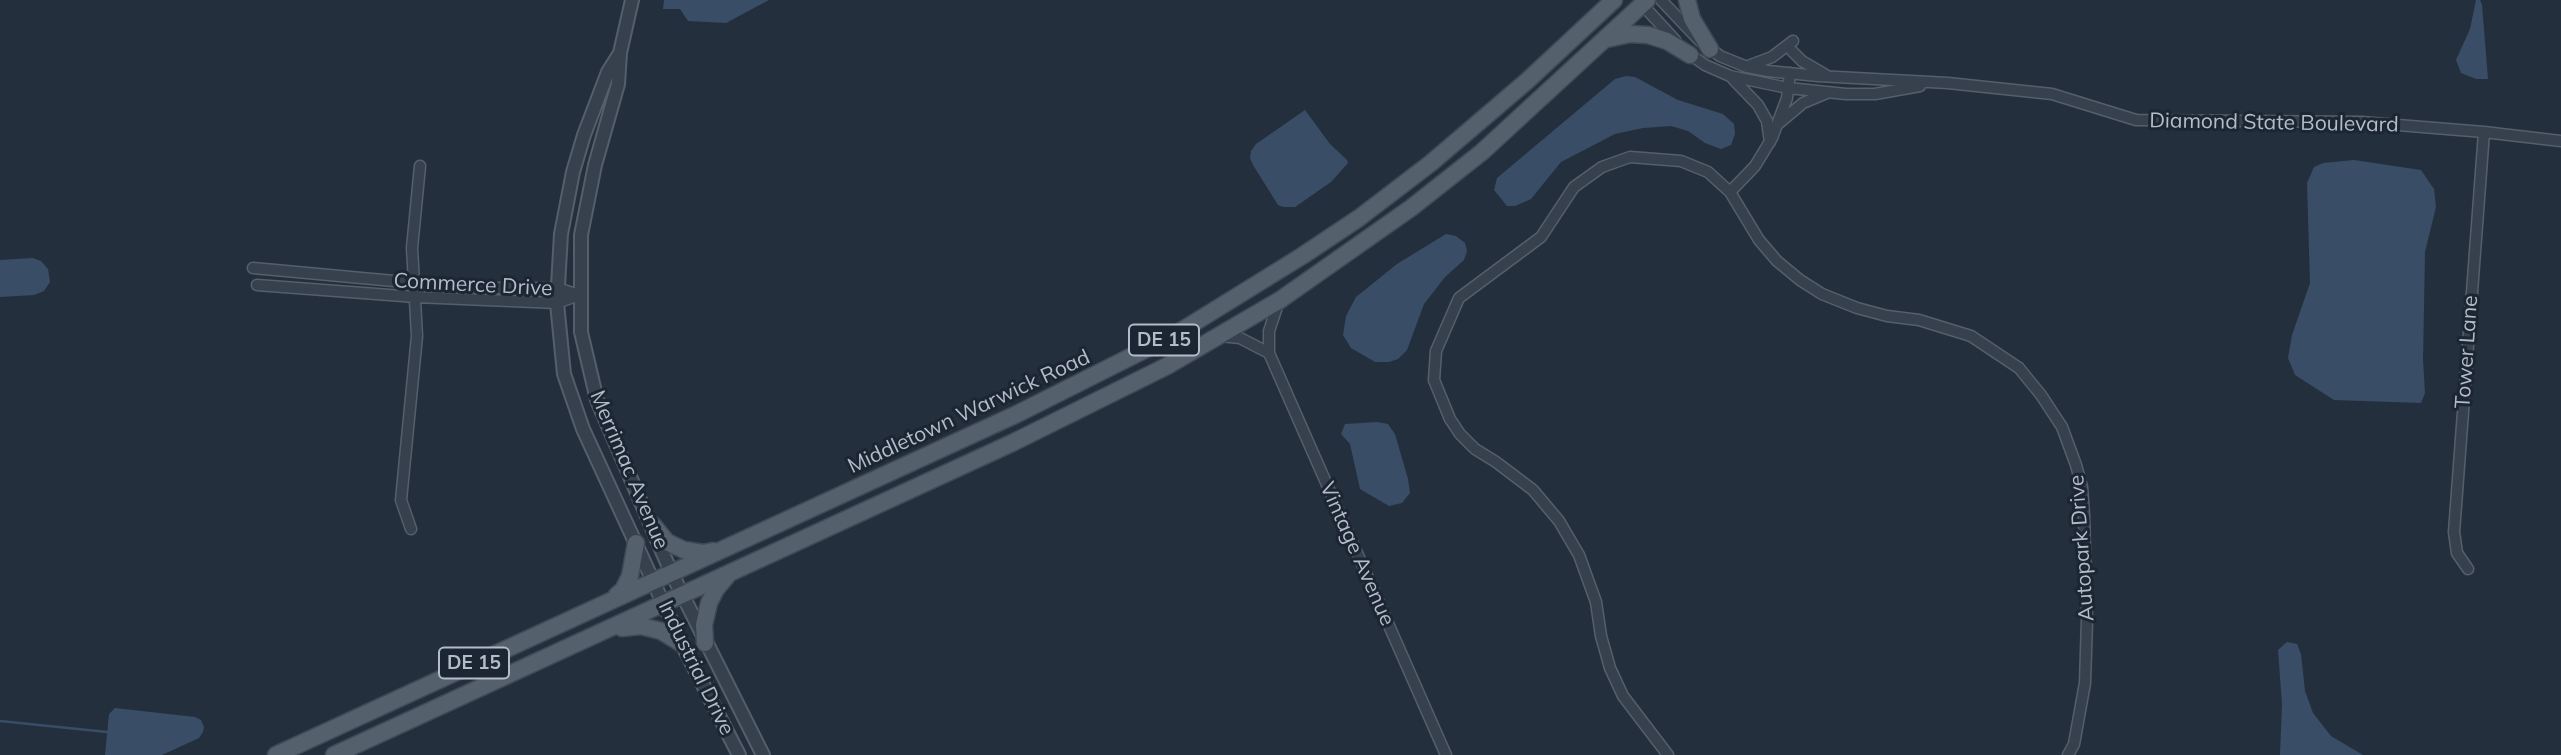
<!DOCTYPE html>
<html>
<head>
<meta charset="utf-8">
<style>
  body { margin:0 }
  canvas { display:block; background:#232f3d }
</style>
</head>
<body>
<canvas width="2561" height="755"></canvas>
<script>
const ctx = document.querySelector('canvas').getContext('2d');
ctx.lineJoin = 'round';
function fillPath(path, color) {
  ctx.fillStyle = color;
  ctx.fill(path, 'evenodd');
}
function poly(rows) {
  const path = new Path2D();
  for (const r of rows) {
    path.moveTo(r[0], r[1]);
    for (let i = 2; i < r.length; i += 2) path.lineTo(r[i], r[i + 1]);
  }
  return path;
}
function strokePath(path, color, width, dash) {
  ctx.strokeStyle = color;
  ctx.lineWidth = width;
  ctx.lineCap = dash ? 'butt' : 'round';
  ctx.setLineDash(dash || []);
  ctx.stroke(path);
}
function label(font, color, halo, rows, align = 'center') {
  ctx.font = font + ' Mulish,sans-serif';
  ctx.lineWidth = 6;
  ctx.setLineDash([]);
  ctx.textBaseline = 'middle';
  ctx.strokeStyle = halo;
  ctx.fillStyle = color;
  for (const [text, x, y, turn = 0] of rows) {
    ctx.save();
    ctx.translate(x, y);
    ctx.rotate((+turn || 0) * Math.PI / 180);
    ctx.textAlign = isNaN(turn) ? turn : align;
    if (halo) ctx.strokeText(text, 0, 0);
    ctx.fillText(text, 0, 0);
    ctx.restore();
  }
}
const water = poly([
  [664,0,769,0,726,23,688,21,680,9,663,9],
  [2476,0,2480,0,2482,5,2488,79,2476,79,2461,73,2456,60,2470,29],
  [1626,76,1635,77,1678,100,1723,114,1734,124,1735,134,1731,145,1721,149,1705,143,1688,131,1671,126,1643,128,1615,134,1561,162,1531,199,1515,206,1507,206,1494,190,1497,178,1615,79],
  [1305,110,1330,144,1347,160,1348,163,1331,182,1295,207,1283,207,1278,205,1253,165,1250,158,1251,151,1256,144],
  [2354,160,2421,170,2434,189,2436,207,2425,252,2423,360,2425,393,2421,403,2334,400,2295,375,2288,358,2292,335,2310,283,2307,183,2314,167,2323,163],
  [1446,234,1456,236,1465,243,1467,251,1464,260,1445,277,1424,304,1407,350,1398,359,1389,362,1375,362,1351,348,1343,335,1346,316,1356,297,1397,264],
  [33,258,41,261,48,269,50,282,44,291,34,295,0,297,0,260],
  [1377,422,1388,424,1395,434,1408,479,1410,493,1402,503,1389,506,1360,489,1350,444,1341,434,1345,424],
  [2287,642,2297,644,2301,654,2305,691,2313,713,2331,736,2363,755,2280,755,2282,704,2278,650],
  [115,708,195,717,201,720,204,727,203,732,199,738,162,755,105,755,109,714]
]);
const stream = poly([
  [0,721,107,732]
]);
const minor = poly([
  [1661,0,1699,40,1720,56,1747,67,1768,71,1818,76,1948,83,2052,94,2136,120,2361,122,2484,132,2561,141],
  [1640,2,1675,40],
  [1792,51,1802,61,1826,75],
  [1688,53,1705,65,1730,76,1788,88,1846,94,1875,94,1920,86],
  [1748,66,1772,57,1793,41],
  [1733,79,1758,105,1767,121,1770,142],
  [1778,124,1803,103,1827,93],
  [1730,192,1755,166,1772,138,1787,98,1790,73],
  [253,268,470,288,557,288,579,295],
  [257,285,416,297,557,303,579,295],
  [1279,301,1269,331,1269,353,1446,755],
  [1220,336,1240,338,1269,353],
  [411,529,401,500,417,336,412,248,420,166],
  [2468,569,2457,553,2454,532,2484,132],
  [1668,755,1623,696,1610,668,1601,636,1596,602,1579,555,1559,521,1533,490,1496,462,1475,449,1460,434,1450,419,1434,380,1436,351,1459,298,1541,237,1574,187,1602,167,1630,157,1681,161,1708,172,1730,192,1759,240,1777,261,1800,280,1822,294,1857,308,1887,316,1919,320,1971,336,2019,368,2041,395,2062,427,2076,465,2082,487,2084,515,2087,620,2085,683,2074,744,2068,755]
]);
const tertiary = poly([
  [632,0,620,53,618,84,595,165,581,235,581,332,597,400,671,572,763,755],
  [620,53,608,72,584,135,573,172,561,234,557,303,564,374,583,429,682,644,739,755]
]);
const primary = poly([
  [1687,0,1692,19,1710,49],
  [1607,39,1630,34,1648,35,1667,41,1690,55],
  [653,525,667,542,684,550,703,553,713,551],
  [617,595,623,590,630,576,636,543],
  [622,628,641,626,661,631,682,644],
  [705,643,704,625,709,603,716,589,727,576],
  [276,755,1017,414,1176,334,1302,256,1359,218,1431,163,1527,81,1614,0],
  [334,755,1012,443,1167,366,1280,300,1411,208,1482,152,1647,0]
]);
const shields = [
  [1164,340,70],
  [474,663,70]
];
const shieldNames = [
  ["DE 15",1164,340],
  ["DE 15",474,663]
];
const streetNames = [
  ["Diamond State Boulevard",2274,123,1],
  ["Commerce Drive",473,285,3],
  ["Tower Lane",2467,352,-86],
  ["Middletown Warwick Road",969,412,-25],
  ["Merrimac Avenue",629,470,67],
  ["Autopark Drive",2082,548,-94],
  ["Vintage Avenue",1357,554,66],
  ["Industrial Drive",696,668,64]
];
fillPath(water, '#394d66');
strokePath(stream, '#394d66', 2.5);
strokePath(minor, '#555f6b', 13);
strokePath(tertiary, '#555f6b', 16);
strokePath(primary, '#404a56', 19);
strokePath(minor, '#37414d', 10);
strokePath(tertiary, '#37414d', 12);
strokePath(primary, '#55606d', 16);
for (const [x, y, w] of shields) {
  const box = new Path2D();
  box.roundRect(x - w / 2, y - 15.5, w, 31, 5);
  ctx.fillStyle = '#1c2632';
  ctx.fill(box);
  strokePath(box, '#b3bcc8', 2);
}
label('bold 19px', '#b3bcc8', null, shieldNames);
label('21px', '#b3bcc8', '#1c2632', streetNames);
</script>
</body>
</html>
